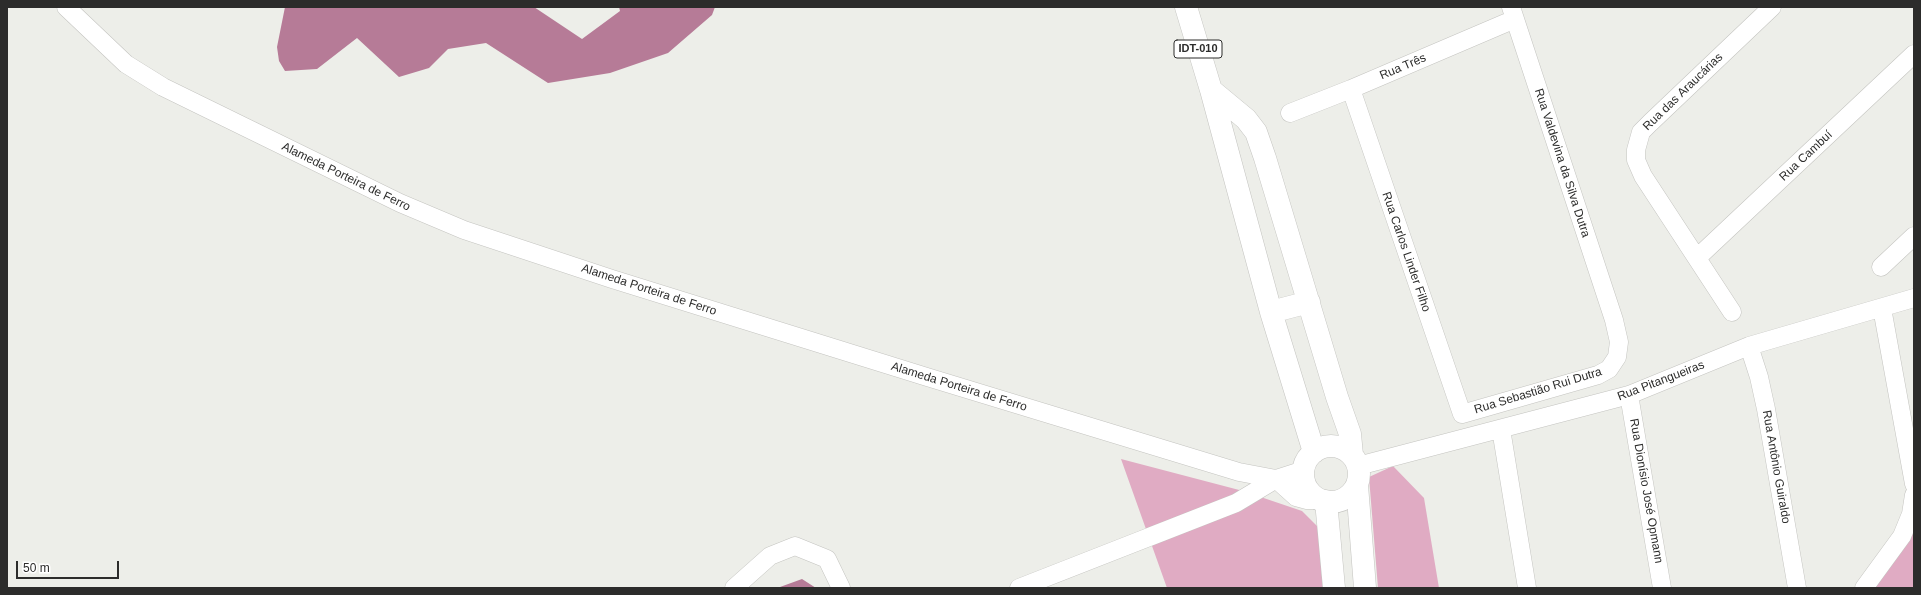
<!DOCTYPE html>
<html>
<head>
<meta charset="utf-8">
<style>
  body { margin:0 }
  #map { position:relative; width:1921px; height:595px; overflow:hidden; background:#edeee9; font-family:Arial,sans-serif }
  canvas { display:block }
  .frame { position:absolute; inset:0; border:8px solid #2c2c2b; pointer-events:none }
  .scale { position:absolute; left:16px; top:561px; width:103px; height:18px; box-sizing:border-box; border:2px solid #2c2c2b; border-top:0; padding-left:5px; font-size:12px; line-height:14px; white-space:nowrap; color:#2c2c2b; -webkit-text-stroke:3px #fff; paint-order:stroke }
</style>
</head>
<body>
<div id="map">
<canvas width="1921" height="595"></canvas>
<div class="frame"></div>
<div class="scale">50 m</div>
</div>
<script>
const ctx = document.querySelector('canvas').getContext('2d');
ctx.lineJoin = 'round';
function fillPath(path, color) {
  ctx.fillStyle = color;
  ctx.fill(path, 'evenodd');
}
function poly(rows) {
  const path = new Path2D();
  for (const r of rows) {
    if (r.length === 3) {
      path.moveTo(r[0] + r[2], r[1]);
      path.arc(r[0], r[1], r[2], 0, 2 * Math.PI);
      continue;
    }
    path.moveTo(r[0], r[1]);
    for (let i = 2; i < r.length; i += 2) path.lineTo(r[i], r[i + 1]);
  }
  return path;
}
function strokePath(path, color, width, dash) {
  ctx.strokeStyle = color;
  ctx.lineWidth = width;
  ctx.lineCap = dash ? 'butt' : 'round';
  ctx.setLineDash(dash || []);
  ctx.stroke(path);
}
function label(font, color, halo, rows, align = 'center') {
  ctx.font = font + ' Arial,sans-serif';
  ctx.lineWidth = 3;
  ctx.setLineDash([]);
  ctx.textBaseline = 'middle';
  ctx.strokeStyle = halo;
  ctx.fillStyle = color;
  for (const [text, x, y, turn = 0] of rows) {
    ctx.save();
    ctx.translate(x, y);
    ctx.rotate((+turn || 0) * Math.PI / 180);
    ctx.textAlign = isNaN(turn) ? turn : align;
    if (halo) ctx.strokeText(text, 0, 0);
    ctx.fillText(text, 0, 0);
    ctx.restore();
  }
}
const green = poly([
  [1121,459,1243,491,1302,511,1318,527,1323,588,1167,588],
  [1393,466,1424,498,1439,588,1378,588,1369,477],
  [1914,518,1914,588,1868,588]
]);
const water = poly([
  [285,7,534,7,582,39,620,11,619,7,715,7,712,15,668,53,610,73,548,83,486,43,448,49,429,68,399,77,357,38,317,69,285,71,279,61,277,47],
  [802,579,816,588,780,588,780,587]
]);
const minor = poly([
  [66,7,126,64,163,87,400,203,464,230,612,279,927,377,1239,472,1276,479,1304,470],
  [1351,89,1462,414,1598,375,1609,369,1617,357,1619,342,1614,320,1511,7],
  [1290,113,1351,89,1515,19],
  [1698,257,1914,54],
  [1881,267,1914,236],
  [1882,308,1914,484],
  [1732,312,1643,176,1636,160,1636,150,1641,132,1650,123,1772,7],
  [1749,346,1759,377,1766,409,1797,588],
  [1629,395,1662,588],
  [1501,429,1527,588],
  [1358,466,1629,395,1749,346,1914,298],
  [1276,479,1296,497,1307,500,1322,500],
  [734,588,770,556,795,546,827,559,841,588],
  [1019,588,1236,503,1276,479],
  [1864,588,1902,536,1911,514,1914,495]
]);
const major = poly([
  [1186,7,1211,90,1271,312,1314,452],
  [1211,90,1246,119,1256,132,1265,158,1337,397,1350,434,1352,455],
  [1271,312,1309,302],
  [1331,474,28],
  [1357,485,1365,588],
  [1326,501,1334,588]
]);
const shields = [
  [1198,49,48]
];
const shieldNames = [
  ["IDT-010",1198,49]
];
const streetNames = [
  ["Rua Três",1403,67,-23],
  ["Rua das Araucárias",1683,92,-44],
  ["Rua Cambuí",1806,156,-43],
  ["Rua Valdevina da Silva Dutra",1562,163,72],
  ["Alameda Porteira de Ferro",346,177,26],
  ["Rua Carlos Linder Filho",1406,252,71],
  ["Alameda Porteira de Ferro",649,290,18],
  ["Rua Pitangueiras",1661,381,-21],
  ["Alameda Porteira de Ferro",959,387,17],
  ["Rua Sebastião Rui Dutra",1538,391,-17],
  ["Rua Antônio Guiraldo",1776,467,80],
  ["Rua Dionísio José Opmann",1646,491,80]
];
fillPath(green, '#e0abc3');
fillPath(water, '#b67b97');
strokePath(minor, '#c4c4c0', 19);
strokePath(major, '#c4c4c0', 23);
strokePath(minor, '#fff', 18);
strokePath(major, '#fff', 22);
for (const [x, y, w] of shields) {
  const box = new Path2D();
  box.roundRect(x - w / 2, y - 9, w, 18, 3);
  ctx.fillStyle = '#fff';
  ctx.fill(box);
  strokePath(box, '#2c2c2b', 1);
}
label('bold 11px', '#2c2c2b', null, shieldNames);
label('12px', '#2c2c2b', '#fff', streetNames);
</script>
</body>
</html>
